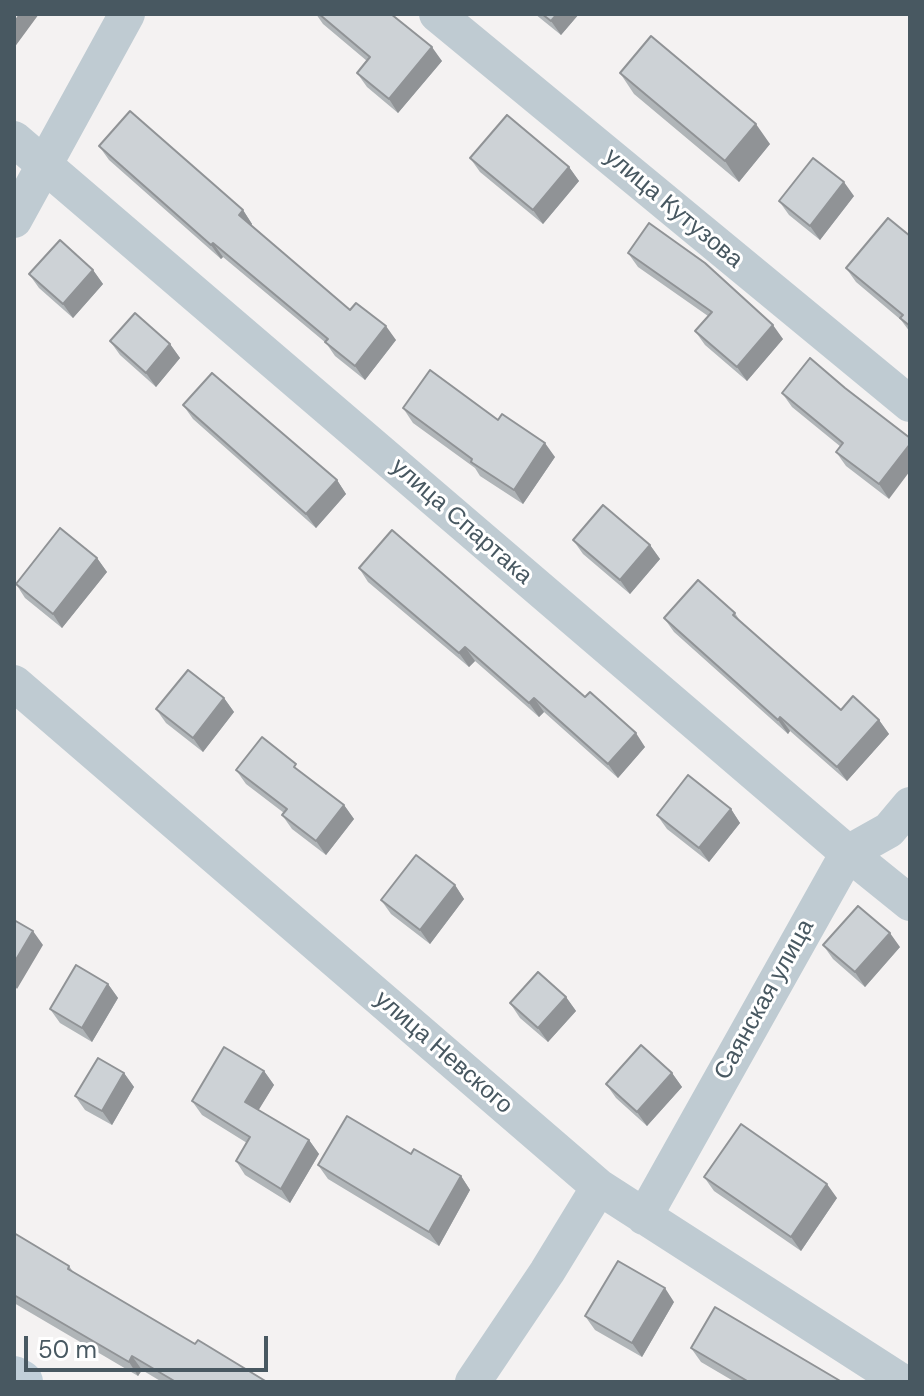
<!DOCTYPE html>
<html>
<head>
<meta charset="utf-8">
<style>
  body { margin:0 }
  #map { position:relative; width:924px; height:1396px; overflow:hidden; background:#f4f2f2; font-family:"DM Sans",sans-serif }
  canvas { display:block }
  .frame { position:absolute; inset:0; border:16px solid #485861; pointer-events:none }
  .scale { position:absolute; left:24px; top:1336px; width:244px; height:36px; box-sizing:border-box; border:4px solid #485861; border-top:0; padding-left:10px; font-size:24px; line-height:28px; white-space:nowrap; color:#485861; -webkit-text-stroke:6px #fff; paint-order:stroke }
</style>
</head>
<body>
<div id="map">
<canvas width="924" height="1396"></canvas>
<div class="frame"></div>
<div class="scale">50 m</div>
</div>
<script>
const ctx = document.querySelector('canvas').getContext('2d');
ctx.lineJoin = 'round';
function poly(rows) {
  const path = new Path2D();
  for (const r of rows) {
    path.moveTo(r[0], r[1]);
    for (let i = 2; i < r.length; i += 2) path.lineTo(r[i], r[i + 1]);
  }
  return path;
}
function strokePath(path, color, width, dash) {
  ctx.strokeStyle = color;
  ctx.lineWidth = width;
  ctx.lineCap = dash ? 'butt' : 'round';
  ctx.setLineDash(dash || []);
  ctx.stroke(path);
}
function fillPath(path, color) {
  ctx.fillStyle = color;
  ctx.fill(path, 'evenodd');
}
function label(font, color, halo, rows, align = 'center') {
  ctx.font = font + ' "DM Sans",sans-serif';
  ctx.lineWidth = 6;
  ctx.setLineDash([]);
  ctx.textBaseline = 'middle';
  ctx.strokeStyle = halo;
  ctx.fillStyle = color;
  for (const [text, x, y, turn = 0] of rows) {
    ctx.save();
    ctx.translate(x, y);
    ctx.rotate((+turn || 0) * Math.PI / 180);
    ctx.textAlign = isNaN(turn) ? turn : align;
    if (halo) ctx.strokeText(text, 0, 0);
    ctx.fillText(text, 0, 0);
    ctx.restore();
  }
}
const street = poly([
  [437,14,910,404],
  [14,139,848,853,910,903],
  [14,220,127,14],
  [14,683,599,1187,902,1382],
  [644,1217,848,853,889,830,910,805],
  [473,1382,547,1272,599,1187]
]);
const secondary = poly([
  [14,1378,21,1382]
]);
const wall = poly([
  [316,14,391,14,442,61,398,113,367,87,357,73,367,61,323,24],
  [535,14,579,14,561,35],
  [620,73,770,144,739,182,634,94],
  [99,146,243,210,252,224,251,225,350,310,396,340,365,380,335,356,326,343,223,257,221,259,109,160],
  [470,158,569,167,579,181,543,224,480,172],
  [854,196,820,240,789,215,779,201],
  [910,236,910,332,901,320,856,282,846,268],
  [628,253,783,339,747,381,705,345,695,331,708,316,638,267],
  [93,270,103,284,73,318,39,288,29,274],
  [110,341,170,344,180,358,156,387,120,355],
  [845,388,889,499,846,466,836,452,841,447,792,407,782,393],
  [183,405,337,480,346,494,316,528,193,419],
  [403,408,498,420,555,457,523,504,480,476,475,468,413,423],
  [573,540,650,545,660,559,630,594,583,554],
  [97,558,107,572,62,628,25,598,16,584],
  [359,568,585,697,645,747,618,778,544,712,539,717,475,661,469,667,368,582],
  [735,613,742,624,841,710,879,720,889,734,847,781,790,731,788,734,674,632,664,618],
  [224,698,234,712,203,752,166,723,156,709],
  [236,770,304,775,344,805,354,819,326,855,292,829,282,815,284,813,246,784],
  [731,809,740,823,709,862,667,829,657,815],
  [455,885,464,899,430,944,391,914,381,900],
  [823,945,900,947,865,987,833,959],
  [108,984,118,998,92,1042,60,1023,50,1009],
  [566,997,576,1011,548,1042,520,1018,510,1003],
  [264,1071,274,1085,258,1110,309,1140,319,1154,290,1203,245,1175,236,1161,247,1143,202,1115,192,1101],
  [124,1073,134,1087,112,1125,85,1110,75,1096],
  [672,1073,682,1087,647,1126,616,1098,606,1084],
  [411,1154,461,1176,470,1190,439,1246,328,1179,318,1165],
  [704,1177,837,1198,801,1251,714,1191],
  [14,1233,69,1266,74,1273,195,1344,267,1382,162,1382,142,1370,138,1376,14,1303],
  [674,1302,642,1357,595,1330,585,1316],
  [691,1348,842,1382,735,1382,701,1362]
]);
const shadedWall = poly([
  [19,14,39,14,14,48,14,21],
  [557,14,579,14,561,35,551,21],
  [432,47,442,61,398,113,389,99],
  [756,124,770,144,739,182,725,161],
  [569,167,579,181,543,224,533,210],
  [844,182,854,196,820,240,810,226],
  [243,210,252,224,249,229,239,215],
  [213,243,223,257,221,259,211,245],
  [93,270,103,284,73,318,63,304],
  [773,325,783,339,747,381,737,367],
  [386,326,396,340,365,380,355,366],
  [170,344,180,358,156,387,146,373],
  [545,443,555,457,523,504,514,490],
  [910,444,910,471,889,499,879,484],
  [337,480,346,494,316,528,306,514],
  [650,545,660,559,630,594,620,580],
  [97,558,107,572,62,628,53,614],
  [465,647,475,661,469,667,459,653],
  [224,698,234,712,203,752,193,738],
  [534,698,544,712,539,717,529,703],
  [780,717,790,731,788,734,778,720],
  [879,720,889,734,847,781,837,767],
  [636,733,645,747,618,778,608,764],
  [344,805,354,819,326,855,316,841],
  [731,809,740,823,709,862,699,848],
  [455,885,464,899,430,944,420,930],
  [33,931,43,945,17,989,14,985,14,963],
  [890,933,900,947,865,987,855,972],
  [108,984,118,998,92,1042,82,1028],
  [566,997,576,1011,548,1042,538,1028],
  [264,1071,274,1085,255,1116,245,1102],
  [124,1073,134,1087,112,1125,102,1111],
  [672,1073,682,1087,647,1126,637,1112],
  [309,1140,319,1154,290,1203,281,1189],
  [461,1176,470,1190,439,1246,429,1232],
  [827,1184,837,1198,801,1251,791,1237],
  [665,1288,674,1302,642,1357,632,1343],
  [132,1356,142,1370,138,1376,129,1362]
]);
const building = poly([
  [319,14,391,14,432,47,389,99,357,73,370,57,319,14],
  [542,14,557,14,551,21,542,14],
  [651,36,756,124,725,161,620,73,651,36],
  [130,111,243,210,239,215,350,310,356,303,386,326,355,366,325,342,328,339,213,243,211,245,99,146,130,111],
  [507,115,569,167,533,210,470,158,507,115],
  [813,158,844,182,810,226,779,201,813,158],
  [888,218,910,236,910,326,900,318,903,315,846,268,888,218],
  [649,223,705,263,773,325,737,367,695,331,712,312,628,253,649,223],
  [60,240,93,270,63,304,29,274,60,240],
  [135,313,170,344,146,373,110,341,135,313],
  [810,358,845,388,910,438,910,444,879,484,836,452,843,443,782,393,810,358],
  [430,370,498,420,502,414,545,443,514,490,471,462,472,459,403,408,430,370],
  [212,373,337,480,306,514,183,405,212,373],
  [603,505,650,545,620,580,573,540,603,505],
  [60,528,97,558,53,614,16,584,60,528],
  [392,530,585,697,590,692,636,733,608,764,534,698,529,703,465,647,459,653,359,568,392,530],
  [698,580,735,613,733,615,841,710,853,696,879,720,837,767,780,717,778,720,664,618,698,580],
  [188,670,224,698,193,738,156,709,188,670],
  [262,737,296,764,294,767,344,805,316,841,282,815,287,809,236,770,262,737],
  [688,775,731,809,699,848,657,815,688,775],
  [416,855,455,885,420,930,381,900,416,855],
  [858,906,890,933,855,972,823,945,858,906],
  [14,920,33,931,14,963,14,920],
  [76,965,108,984,82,1028,50,1009,76,965],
  [538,972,566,997,538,1028,510,1003,538,972],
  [641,1045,672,1073,637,1112,606,1084,641,1045],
  [224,1047,264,1071,245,1102,309,1140,281,1189,236,1161,250,1137,192,1101,224,1047],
  [98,1058,124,1073,102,1111,75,1096,98,1058],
  [347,1116,411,1154,414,1149,461,1176,429,1232,318,1165,347,1116],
  [741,1124,827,1184,791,1237,704,1177,741,1124],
  [14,1233,69,1266,68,1269,195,1344,198,1340,267,1382,176,1382,132,1356,129,1362,14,1295,14,1233],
  [618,1261,665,1288,632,1343,585,1316,618,1261],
  [715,1307,842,1382,749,1382,691,1348,715,1307]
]);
const streetNames = [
  ["улица Кутузова",673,209,40],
  ["улица Спартака",461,522,41],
  ["Саянская улица",765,1000,-61],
  ["улица Невского",443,1053,41]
];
strokePath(street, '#bfcbd2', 36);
strokePath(secondary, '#c1cfd9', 44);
fillPath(wall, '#b0b5b8');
fillPath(shadedWall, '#909396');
fillPath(building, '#cdd2d6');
strokePath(building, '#909396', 2);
label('24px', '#485861', '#fff', streetNames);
</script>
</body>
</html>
